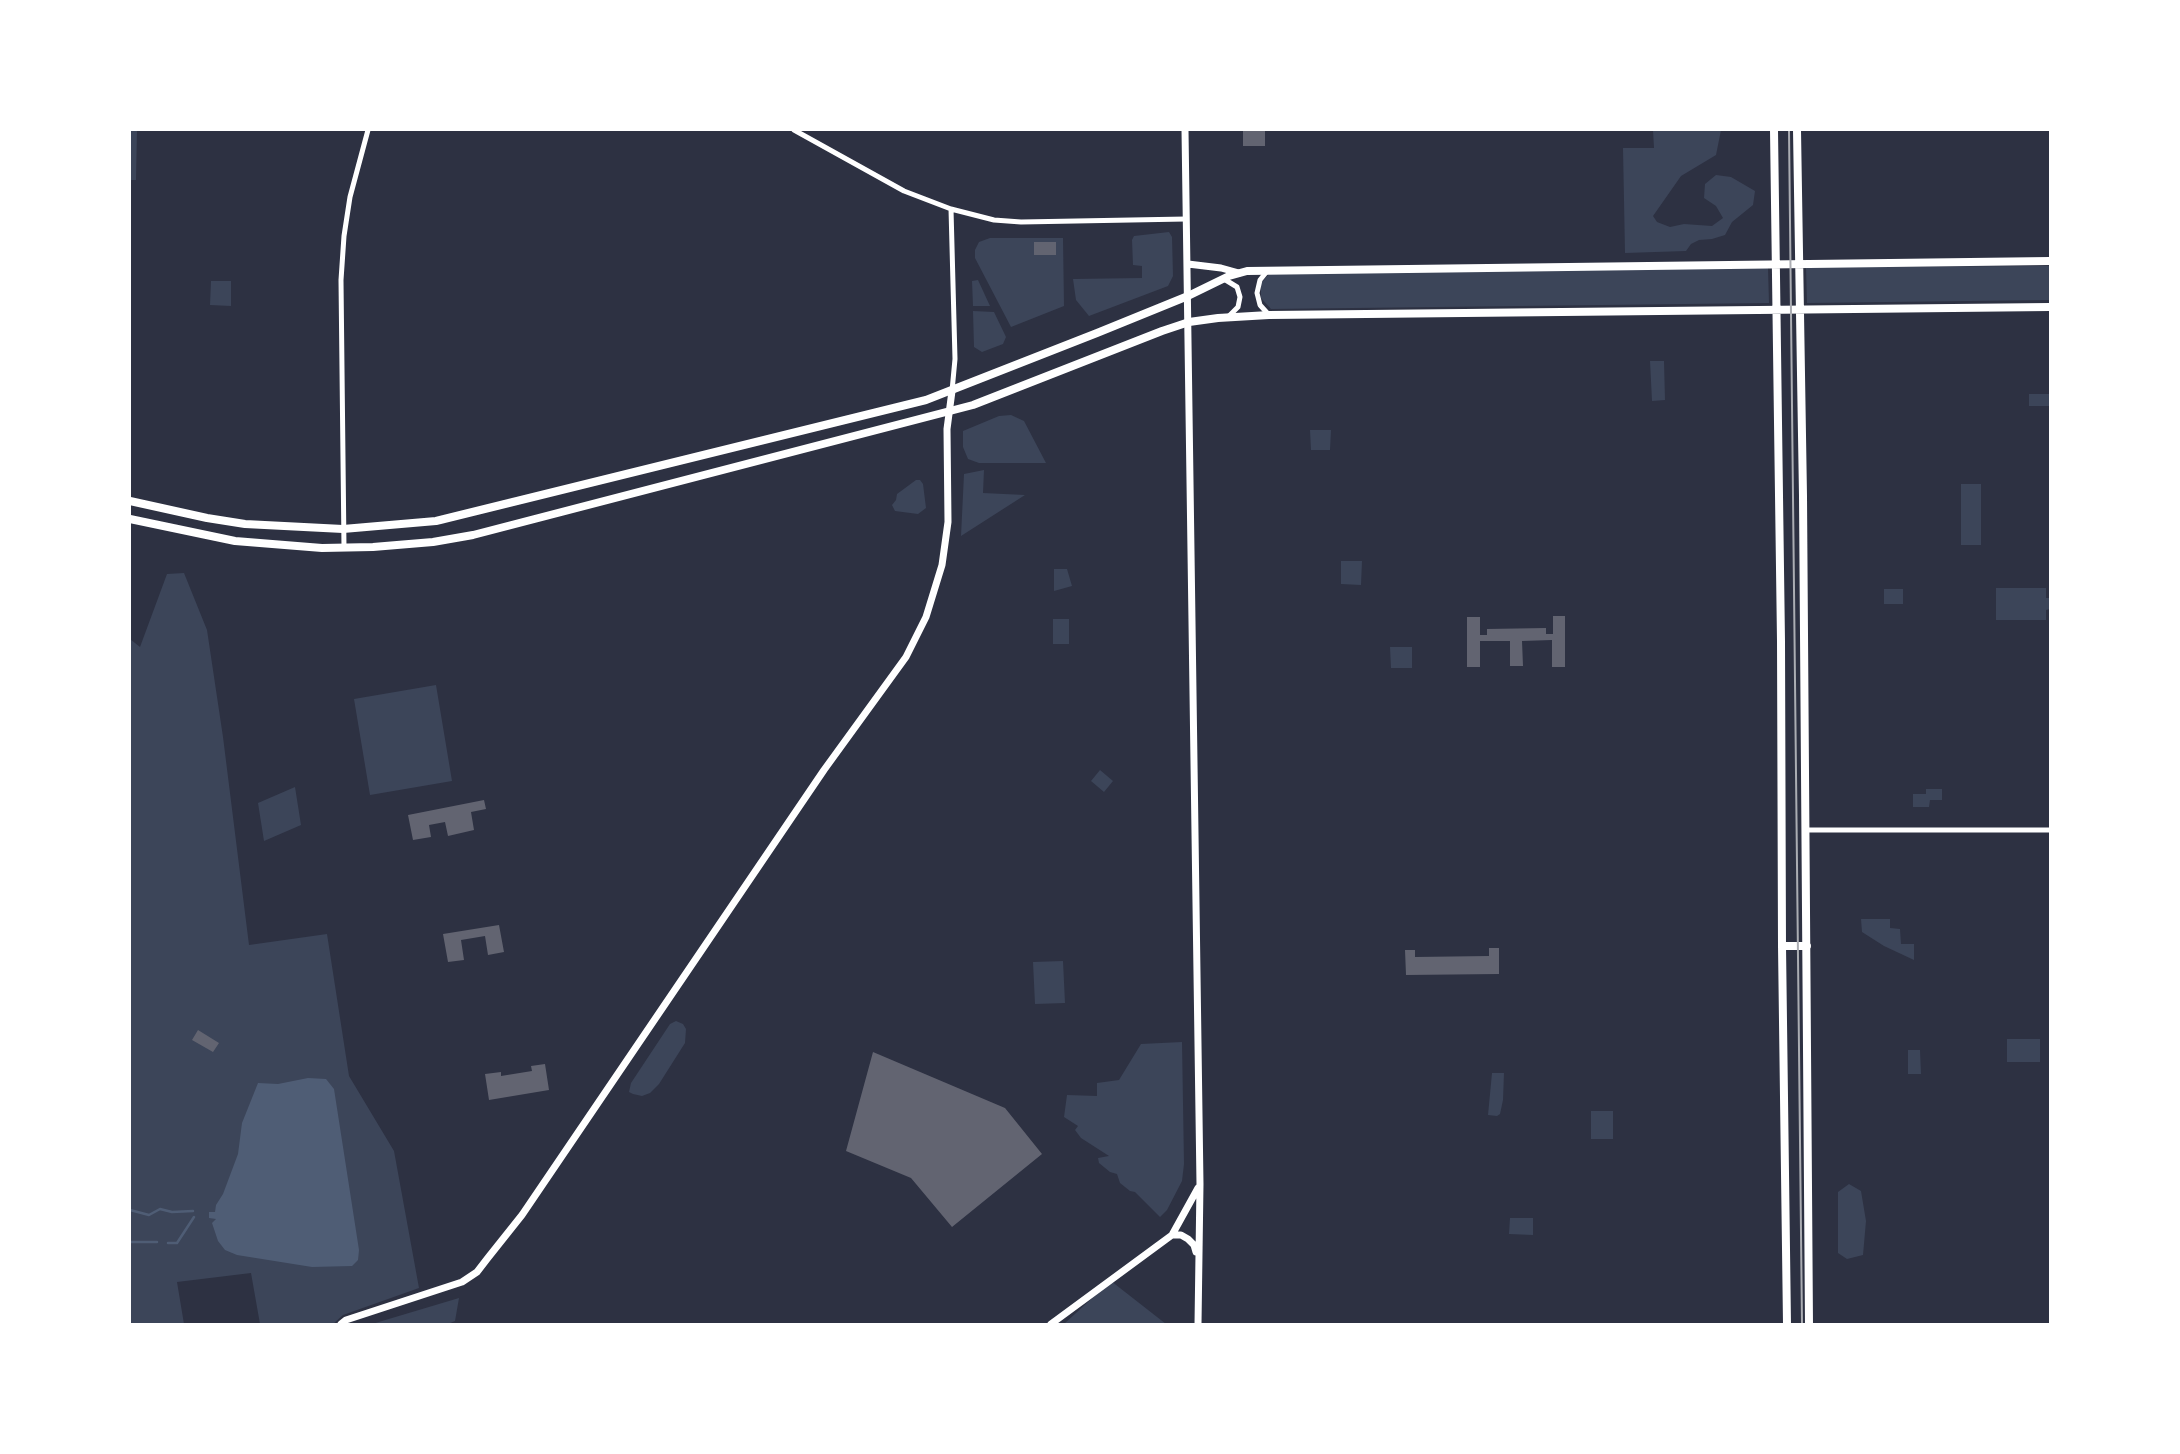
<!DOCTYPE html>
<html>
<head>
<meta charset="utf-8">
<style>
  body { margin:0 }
  #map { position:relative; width:2180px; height:1454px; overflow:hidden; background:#2d3142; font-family:"PT Sans",sans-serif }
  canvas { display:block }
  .frame { position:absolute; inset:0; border:131px solid #fff; pointer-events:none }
</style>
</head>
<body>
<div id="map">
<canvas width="2180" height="1454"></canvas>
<div class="frame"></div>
</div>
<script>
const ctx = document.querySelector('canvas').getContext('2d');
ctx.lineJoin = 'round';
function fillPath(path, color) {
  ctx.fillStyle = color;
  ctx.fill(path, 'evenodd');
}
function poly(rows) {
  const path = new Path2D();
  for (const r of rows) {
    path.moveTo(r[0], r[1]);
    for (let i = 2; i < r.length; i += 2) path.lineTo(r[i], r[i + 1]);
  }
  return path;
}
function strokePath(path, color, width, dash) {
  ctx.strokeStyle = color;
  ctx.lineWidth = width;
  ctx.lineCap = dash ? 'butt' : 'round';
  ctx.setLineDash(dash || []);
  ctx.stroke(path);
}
const green = poly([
  [130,130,137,130,136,180,130,180],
  [1653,130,1721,130,1716,155,1681,176,1653,216,1657,222,1670,227,1684,224,1712,226,1723,218,1716,206,1704,198,1705,184,1716,175,1731,177,1755,191,1753,205,1732,222,1725,235,1712,239,1699,240,1691,244,1686,251,1625,253,1623,148,1654,148],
  [1169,232,1172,237,1173,276,1168,286,1089,316,1076,300,1073,279,1142,278,1142,266,1133,265,1132,240,1134,236],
  [990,238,1063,238,1064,306,1011,327,975,258,975,250,979,242],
  [2050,266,2050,300,1807,303,1806,267],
  [1768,268,1769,303,1271,309,1261,298,1261,283,1270,273],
  [978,280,990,306,973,306,972,281],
  [211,281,231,281,231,306,210,305],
  [973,311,994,312,1006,337,1003,344,982,352,974,347],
  [1650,361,1664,361,1665,400,1652,401],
  [2029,394,2050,394,2050,406,2029,406],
  [1011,415,1024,421,1046,463,979,463,968,459,963,447,963,431,999,416],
  [1310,430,1331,430,1330,450,1311,450],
  [984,470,983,493,1025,495,961,536,964,474],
  [916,480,920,480,923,484,926,508,918,514,895,511,892,505,896,500,897,494],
  [1961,484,1981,484,1981,545,1961,545],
  [1341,561,1362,561,1361,585,1341,584],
  [1054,569,1067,569,1072,586,1054,591],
  [184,573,207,630,223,737,249,945,327,934,349,1076,394,1151,419,1288,343,1315,333,1324,260,1324,251,1273,177,1282,184,1324,130,1324,130,639,140,647,167,574],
  [1996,588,2046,588,2046,598,2050,598,2050,609,2046,610,2046,620,1996,620],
  [1884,589,1903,589,1903,604,1884,604],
  [1053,619,1069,619,1069,644,1053,644],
  [1390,647,1412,647,1412,668,1391,668],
  [436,685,452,781,370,795,354,699],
  [1100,770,1113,781,1104,792,1091,781],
  [295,787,301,825,264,841,258,803],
  [1926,789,1942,789,1942,800,1930,800,1929,807,1913,807,1913,794,1926,794],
  [1861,919,1890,919,1890,928,1900,929,1901,944,1914,944,1914,960,1884,946,1862,932],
  [1063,961,1065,1003,1035,1004,1033,962],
  [676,1021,683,1024,686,1029,685,1043,659,1084,650,1093,642,1096,633,1094,629,1092,631,1083,670,1024],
  [2007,1039,2040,1039,2040,1062,2007,1062],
  [1182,1042,1184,1164,1182,1181,1167,1210,1160,1217,1135,1192,1130,1191,1120,1183,1117,1174,1110,1172,1099,1163,1098,1158,1109,1156,1081,1138,1075,1130,1078,1126,1064,1117,1067,1095,1097,1096,1097,1083,1119,1080,1141,1044],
  [1908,1050,1920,1050,1921,1074,1908,1074],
  [1492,1073,1504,1073,1503,1100,1500,1114,1497,1116,1488,1115],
  [1591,1111,1613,1111,1613,1139,1591,1139],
  [1849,1184,1861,1191,1866,1221,1863,1255,1847,1259,1838,1253,1838,1192],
  [1510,1218,1533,1218,1533,1235,1509,1234],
  [1111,1281,1166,1324,1064,1324],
  [459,1298,455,1321,448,1324,372,1324]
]);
const water = poly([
  [308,1078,326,1079,334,1089,359,1250,358,1260,352,1266,312,1267,237,1255,225,1250,218,1241,212,1223,216,1219,209,1218,209,1212,215,1212,216,1205,223,1194,238,1154,242,1123,258,1083,278,1084]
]);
const stream = poly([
  [130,1210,149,1215,160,1209,172,1212,193,1211],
  [130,1242,157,1242],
  [168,1243,177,1243,194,1217]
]);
const building = poly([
  [1243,130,1265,130,1265,146,1243,146],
  [1034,242,1056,242,1056,255,1034,255],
  [1553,616,1565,616,1565,667,1552,667,1552,640,1522,641,1523,666,1510,666,1510,641,1480,641,1480,667,1467,667,1467,617,1480,617,1480,635,1487,635,1487,629,1546,628,1546,634,1553,634],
  [484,800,486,809,471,812,474,830,448,836,445,822,429,825,431,837,413,840,408,815],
  [499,925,504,952,488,955,485,936,461,940,464,960,448,962,443,934],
  [1489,948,1499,948,1499,974,1406,975,1405,950,1415,950,1415,957,1489,956],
  [198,1030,219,1043,213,1052,192,1040],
  [873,1052,1005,1108,1042,1154,952,1227,911,1178,846,1151],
  [545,1064,549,1090,489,1100,485,1074,501,1072,501,1076,532,1071,531,1066]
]);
const minor = poly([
  [794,130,904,191,951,209,994,220,1021,222,1186,219],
  [951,209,955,359,952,391],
  [1268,270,1260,280,1257,293,1260,305,1269,315],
  [1224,279,1237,287,1240,297,1238,307,1229,316],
  [344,548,341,280,344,236,350,197,368,130],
  [1805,830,2050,830]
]);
const tertiary = poly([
  [1185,130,1200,1184,1198,1324],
  [1188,264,1221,268,1239,273],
  [1172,1235,1181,1235,1188,1239,1194,1245,1196,1252],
  [341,1324,346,1320,462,1282,477,1272,487,1259,522,1215,824,770,906,657,926,617,942,565,948,522,947,429,952,391],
  [1051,1324,1172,1235,1198,1188]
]);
const secondary = poly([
  [1774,130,1781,641,1782,946,1787,1324],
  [1797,130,1803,496,1809,1324],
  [130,501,207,518,245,524,343,529,436,521,926,400,1097,333,1188,296,1229,276,1247,271,2050,261],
  [130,519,235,541,322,548,373,547,433,542,473,535,973,405,1162,331,1189,322,1218,318,1269,315,2050,307],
  [1782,946,1807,946]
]);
const tram = poly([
  [1789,130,1802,1324]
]);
fillPath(green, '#3c4559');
fillPath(water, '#4f5d75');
strokePath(stream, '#4f5d75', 2.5);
fillPath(building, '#626471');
strokePath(minor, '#fff', 5);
strokePath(tertiary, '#fff', 7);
strokePath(secondary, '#fff', 8);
strokePath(tram, '#abadb3', 2);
</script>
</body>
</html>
